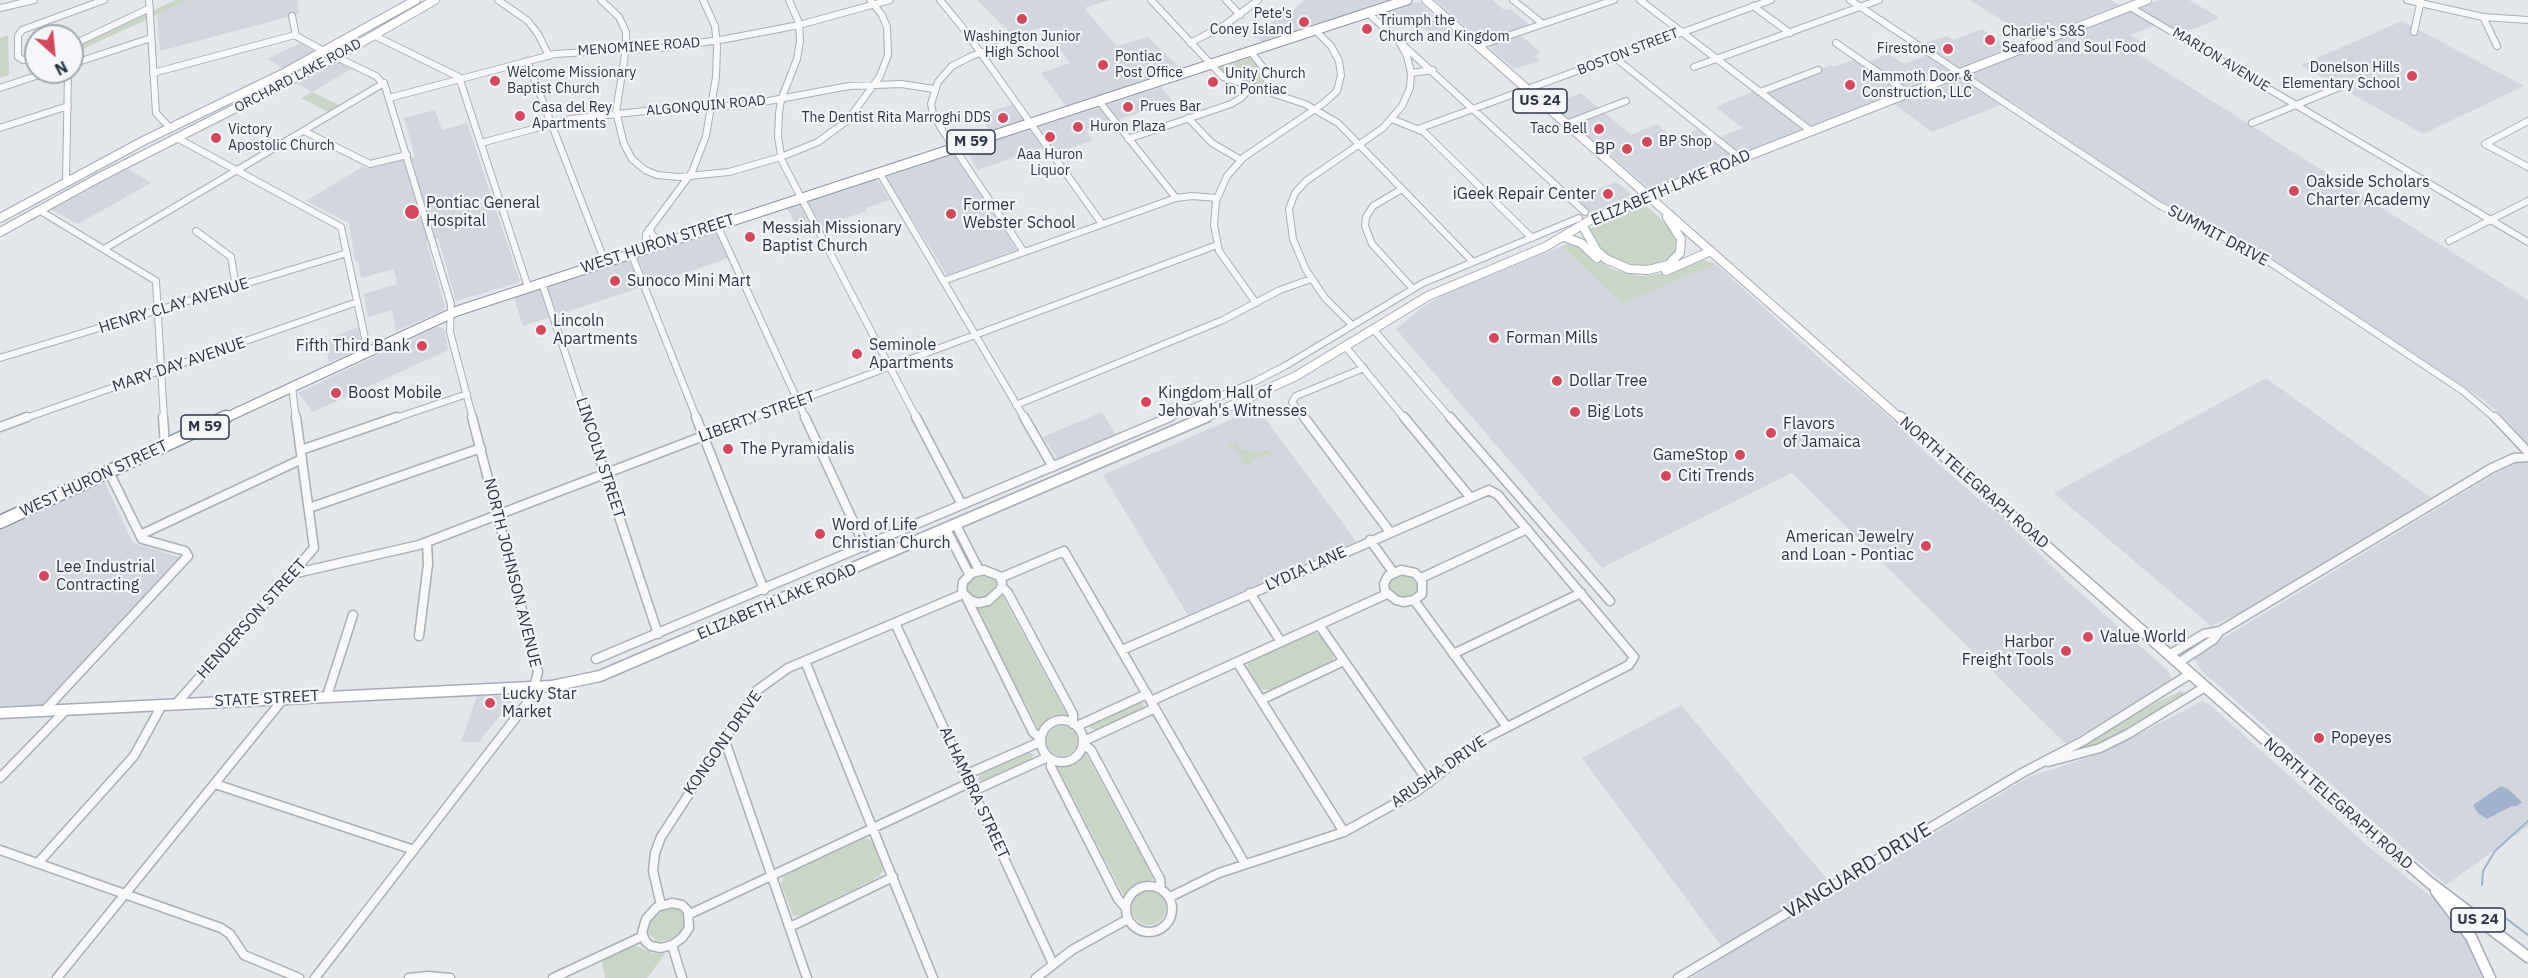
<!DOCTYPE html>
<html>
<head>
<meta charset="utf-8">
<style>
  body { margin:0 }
  #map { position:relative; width:2528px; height:978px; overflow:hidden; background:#e4e7ec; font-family:"IBM Plex Sans",sans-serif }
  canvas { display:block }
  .north { position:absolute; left:24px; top:24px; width:60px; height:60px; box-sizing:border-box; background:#f4f6f9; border:2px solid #a4a8b1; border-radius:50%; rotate:153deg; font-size:16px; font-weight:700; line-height:24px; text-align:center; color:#2b3445 }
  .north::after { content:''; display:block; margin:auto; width:21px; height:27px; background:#d1495b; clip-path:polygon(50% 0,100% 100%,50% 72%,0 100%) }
</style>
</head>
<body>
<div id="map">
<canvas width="2528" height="978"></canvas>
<div class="north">N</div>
</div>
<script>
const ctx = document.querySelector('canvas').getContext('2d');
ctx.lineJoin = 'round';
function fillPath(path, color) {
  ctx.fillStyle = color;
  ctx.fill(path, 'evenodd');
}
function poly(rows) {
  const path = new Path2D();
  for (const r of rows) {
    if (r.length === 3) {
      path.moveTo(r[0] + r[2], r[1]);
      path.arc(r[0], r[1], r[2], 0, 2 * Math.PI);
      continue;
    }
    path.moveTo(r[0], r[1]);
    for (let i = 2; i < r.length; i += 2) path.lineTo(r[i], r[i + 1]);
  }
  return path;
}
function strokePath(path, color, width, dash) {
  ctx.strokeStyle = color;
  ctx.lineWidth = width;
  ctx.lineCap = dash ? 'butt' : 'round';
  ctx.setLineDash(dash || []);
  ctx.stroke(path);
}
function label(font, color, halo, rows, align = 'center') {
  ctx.font = font + ' "IBM Plex Sans",sans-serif';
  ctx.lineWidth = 4.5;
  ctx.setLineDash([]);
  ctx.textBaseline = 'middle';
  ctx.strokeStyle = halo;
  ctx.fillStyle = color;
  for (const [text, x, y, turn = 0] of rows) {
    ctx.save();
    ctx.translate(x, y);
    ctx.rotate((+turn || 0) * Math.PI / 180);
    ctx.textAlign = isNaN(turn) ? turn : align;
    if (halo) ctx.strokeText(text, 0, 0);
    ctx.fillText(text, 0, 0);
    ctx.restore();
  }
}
const built = poly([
  [189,0,297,0,299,14,160,51,157,15],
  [977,0,1109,0,1084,8,1117,46,1148,37,1181,69,1066,106,1041,73,1070,63,1054,41,1051,42,1040,28,1014,36],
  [1304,0,1391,0,1263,42,1253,36,1279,17,1285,19],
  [1435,0,1492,0,1504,10,1510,9,1536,30,1520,35,1541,53,1534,56,1540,61,1514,69],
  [1970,0,2110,0,2119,5,2031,39],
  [2159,0,2189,0,2220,18,2180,34,2161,23,2130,35,2150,47,2136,53,2528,300,2528,444,2505,418,2484,400,2268,257,2164,204,2011,101,1932,132,1894,104,1939,88,1984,68],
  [1416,2,1420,3,1456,35,1437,41,1415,21,1390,29,1376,15],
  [2402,21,2524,86,2423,134,2301,65],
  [1982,29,2011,48,1652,188,1647,187,1551,104,1581,93,1631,135,1657,124,1674,139,1699,129,1713,140,1743,128,1716,107,1761,88,1820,66,1823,68,1831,65,1834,67,1861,57,1868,62,1888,54,1904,64,1925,56,1914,48,1922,44,1947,36,1954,40],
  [300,43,315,51,283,68,267,59],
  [339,62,351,69,312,92,294,82,333,63],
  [1161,87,1173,101,1086,131,1093,140,1047,156,1041,148,978,170,966,150],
  [1014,104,1025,120,990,131,978,115],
  [435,110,442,130,467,123,520,282,456,301,438,238,426,241,445,307,444,310,396,331,392,310,368,317,364,294,397,284,394,269,361,278,358,261,355,261,349,223,306,201,362,167,368,169,415,156,404,118],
  [952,154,957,155,1017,250,947,275,886,177],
  [125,167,151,183,78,224,50,209],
  [876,178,890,200,866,208,867,211,800,233,787,208],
  [1617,182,1632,195,1590,213,1573,197],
  [716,232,729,258,649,285,638,258],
  [1562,246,1622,304,1716,264,1831,369,1879,407,1928,455,1981,501,2001,516,2067,581,2169,672,2171,678,2170,681,2066,744,1792,473,1602,568,1396,329,1424,306,1445,294],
  [629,260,642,287,523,326,514,298],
  [358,327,363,348,329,362,324,341],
  [436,327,444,328,448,350,313,412,298,393],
  [2266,378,2433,499,2243,612,2211,626,2054,493],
  [1257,408,1356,541,1188,615,1103,475],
  [1102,412,1116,435,1058,459,1043,437],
  [2528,461,2528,826,2446,885,2202,671,2194,659,2196,655,2486,479,2511,465],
  [101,482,105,483,133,543,182,558,42,705,0,707,0,530],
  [477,696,515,696,479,742,461,742],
  [2202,701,2210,705,2370,848,2441,905,2466,934,2486,978,1691,978,1728,955,1582,758,1681,705,1837,891,2029,777,2105,752]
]);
const green = poly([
  [176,0,189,0,72,54,72,48],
  [8,35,9,75,0,78,0,38],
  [1252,57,1263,72,1264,86,1225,74,1219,68],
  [312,92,339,105,328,112,301,98],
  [1644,204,1672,229,1679,237,1676,256,1660,266,1630,267,1602,253,1588,230,1609,218],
  [1571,243,1579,244,1611,269,1640,276,1666,273,1700,259,1716,264,1622,304,1562,246],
  [1230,444,1238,444,1239,449,1261,453,1265,450,1272,453,1274,456,1270,457,1267,454,1251,461,1252,466,1239,463,1242,459,1234,447,1227,447],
  [1403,573,1412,576,1418,583,1417,593,1412,597,1405,598,1395,596,1389,589,1391,578],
  [986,574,996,580,995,590,984,598,971,596,966,589,967,584,976,575],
  [1002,595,1067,715,1052,720,1039,730,976,608,991,604],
  [1313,632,1320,635,1333,653,1333,660,1270,690,1260,689,1247,670,1248,663],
  [2181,691,2184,693,2125,731,2093,746,2079,749,2143,709],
  [1140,702,1144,705,1141,710,1096,730,1089,728,1092,723],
  [1062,741,15],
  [1027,752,1034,754,1031,759,983,781,978,780,980,774],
  [1085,752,1154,879,1135,885,1124,896,1057,767,1074,761],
  [865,838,872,841,881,864,883,870,880,876,801,916,793,915,781,884,784,876],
  [1149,908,17],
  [667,908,678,909,682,912,684,925,680,933,672,939,657,942,648,933,649,925,655,914],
  [635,945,652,953,665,954,647,978,605,978,602,960]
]);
const water = poly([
  [2501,786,2508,789,2522,802,2517,806,2512,806,2487,819,2478,813,2473,805]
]);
const stream = poly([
  [2482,885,2483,871,2495,851,2528,821],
  [2503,916,2528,935]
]);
const minorFar1 = poly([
  [149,0,156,113,170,128],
  [498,0,528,21,538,34,549,56],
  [601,0,619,17,626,32,626,48,616,112,624,144,632,159,645,170,657,175,679,177,729,172,781,157,818,142,848,120,880,76,888,55,887,27,882,15,870,0],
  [789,0,799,23,800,41,797,59,781,100,779,113,778,137,782,161,917,419],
  [940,0,963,28,1102,224],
  [1151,0,1223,77,1305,104,1338,123,1473,262],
  [1226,0,1240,15],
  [1513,0,1543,24],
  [1640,0,1811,131],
  [1850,0,2159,205,2248,249,2274,265,2463,391,2496,419],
  [2407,0,2483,17,2528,20],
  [1753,6,1790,33],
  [2130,7,2528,242],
  [0,8,34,0],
  [1368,13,1585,212],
  [292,16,296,36,324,51],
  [2483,17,2497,46],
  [2414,32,2421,0],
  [375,36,459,77,528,287],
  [1190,43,1225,25,1258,0],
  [1836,43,1908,93],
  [72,45,150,8],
  [1478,46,1614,0],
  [1250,51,1266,71,1269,92],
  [336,57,376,76,385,86,451,304,450,332,473,419],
  [1614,57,1740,158],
  [36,60,23,60,18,57,18,36,22,30,104,0],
  [527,61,605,262],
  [72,64,151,38],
  [1694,67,1879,0],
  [153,73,295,35],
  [1411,73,1433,70],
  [0,88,48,72],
  [1760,92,1818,70],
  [389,98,555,54,671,47,726,39,799,25,890,0],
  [1098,100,1176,198],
  [1188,118,1212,143,1241,160],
  [1392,119,1424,132,1532,238],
  [2528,121,2485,144,2528,167],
  [2252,123,2340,87],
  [1566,124,1626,101],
  [0,128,68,106],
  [1418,129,1771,0],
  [304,131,370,164,407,155],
  [177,138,341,227,368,352],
  [1128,139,1231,104,1241,98,1251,87],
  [481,143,570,119,664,109,747,105,849,86,901,84,934,89],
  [879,172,1025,419],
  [66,181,68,72],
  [1402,189,1373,206,1366,217,1365,226,1372,244,1413,289],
  [39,210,156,281,164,419],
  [717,225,806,419],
  [649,229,654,237,668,241],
  [196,231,231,257,236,287],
  [2449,241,2528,201],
  [646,248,646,234,692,172,706,136,716,77,717,47,715,26,703,0],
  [104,249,384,83],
  [1024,252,941,128,933,114,931,104,938,82,952,66,972,56,1028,36],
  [631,253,697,419],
  [943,281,1176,198,1192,196,1217,198],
  [542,283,587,419],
  [1256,303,1219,251,1214,225,1216,201,1227,176,1244,157,1324,103,1337,91,1341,75,1339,61,1331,46,1315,30],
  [1352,325,1325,298,1306,270,1293,239,1289,209,1295,193,1306,181,1383,128,1402,106,1410,88,1411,73,1407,56,1400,43],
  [1373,329,1451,419],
  [1345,346,1405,419],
  [0,358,347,253],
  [292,387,296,419],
  [1016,405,1223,320,1280,290,1311,279],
  [23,419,357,302],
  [393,419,467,394],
  [749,419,1217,245],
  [1166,419,1252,383,1285,366,1423,283,1579,218],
  [1305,419,1292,402,1296,396,1364,368]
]);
const minor = poly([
  [163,417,165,446],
  [586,417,658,634],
  [696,417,764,590],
  [805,417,865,547],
  [916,417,962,505],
  [1024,417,1053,467],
  [1304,417,1390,532],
  [1404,417,1470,497],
  [1450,417,1610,601],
  [2495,417,2528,452],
  [0,427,27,417],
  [301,450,397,417],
  [309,508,481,448],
  [956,525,979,570],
  [946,529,969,574],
  [140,535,302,459],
  [1370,540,1393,572],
  [984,570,999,576,1002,582,1001,589,988,601,978,603,970,600,962,592,963,582,972,573,984,570],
  [1401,570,1415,573,1422,581,1422,594,1414,600,1403,602,1396,600,1385,591,1384,584,1388,576,1401,570],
  [292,574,419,545,753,417],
  [1000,578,1064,551,1245,864],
  [1421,578,1527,529],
  [1002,587,1008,593,1073,714,1073,724],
  [1250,593,1281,642],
  [967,599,1033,732,1041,739],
  [1414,600,1507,727],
  [895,623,1053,964],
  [1319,625,1429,783],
  [419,636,428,564,427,542],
  [1122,650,1489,490,1498,495,1634,657,1629,665,1488,737,1416,792,1344,832,1219,873,1170,897],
  [1453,654,1581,593],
  [2169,655,2204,634,2220,631,2492,468,2514,458,2528,457],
  [596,659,1170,417],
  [805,661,933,978],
  [1237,662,1344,832],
  [2178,663,2213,640,2220,631],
  [327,696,353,615],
  [1261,700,1344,661],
  [1151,701,1387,594],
  [176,704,314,548,296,417],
  [44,711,188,556,185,551,142,539,109,472],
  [1062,741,21],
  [1077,726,1147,694],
  [724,738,807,978],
  [1084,741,1155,708],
  [1083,744,1091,750,1160,879,1161,889],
  [1051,759,1051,767,1118,899,1126,908],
  [2048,762,2100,748,2128,734,2205,687],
  [965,775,1040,742],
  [0,778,66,710],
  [215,784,414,850],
  [973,791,1048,757],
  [0,850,221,928,230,934,244,955,299,978],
  [38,863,134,756,162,705],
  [1149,909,23],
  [672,903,682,905,688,911,689,928,682,938,672,945,661,948,651,946,646,942,642,933,646,919,657,907,672,903],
  [661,905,653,871,655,853,661,837,756,691,788,668,963,594],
  [690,914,969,783],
  [790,927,893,877],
  [672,945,682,978],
  [57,978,284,698],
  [315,978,531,698,538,672,472,417],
  [409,978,428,976,450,978],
  [553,978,643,936],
  [1036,978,1072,950,1128,919],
  [1678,978,2022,773,2083,741,2190,674]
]);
const majorFar1 = poly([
  [1426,0,1901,419],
  [0,218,145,140,284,73,416,0],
  [1582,225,1597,251,1606,259,1629,269,1648,270,1668,265,1680,253,1681,239,1667,217],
  [0,232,100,177,336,57,435,0],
  [1564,237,1581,243,1597,258],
  [1666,271,1711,251],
  [1202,419,1296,376,1428,296,1545,247,1592,219,1630,202,2147,0]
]);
const major = poly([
  [1900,417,2347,812,2429,882,2528,957],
  [0,713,552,686,600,676,1206,417],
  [2436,891,2471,937,2490,978]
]);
const highwayFar1 = poly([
  [223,419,457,311,1407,0]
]);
const highway = poly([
  [0,522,226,417]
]);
const markers = [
  [1022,19,6,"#d1495b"],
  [1304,22,6,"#d1495b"],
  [1367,29,6,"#d1495b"],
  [1990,40,6,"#d1495b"],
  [1948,49,6,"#d1495b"],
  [1103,65,6,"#d1495b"],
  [2412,76,6,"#d1495b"],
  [495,81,6,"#d1495b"],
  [1213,82,6,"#d1495b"],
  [1850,85,6,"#d1495b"],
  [1128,107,6,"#d1495b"],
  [520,116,6,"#d1495b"],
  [1003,118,6,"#d1495b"],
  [1078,127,6,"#d1495b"],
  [1599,129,6,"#d1495b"],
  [1050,137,6,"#d1495b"],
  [216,138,6,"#d1495b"],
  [1647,142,6,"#d1495b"],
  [1627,149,6,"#d1495b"],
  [2294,191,6,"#d1495b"],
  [1608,194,6,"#d1495b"],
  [412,212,8,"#d1495b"],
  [951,214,6,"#d1495b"],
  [750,237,6,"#d1495b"],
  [615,281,6,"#d1495b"],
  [541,330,6,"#d1495b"],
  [1494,338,6,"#d1495b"],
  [422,346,6,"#d1495b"],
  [857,354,6,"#d1495b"],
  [1557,381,6,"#d1495b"],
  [336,393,6,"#d1495b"],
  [1146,402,6,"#d1495b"],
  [1575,412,6,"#d1495b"],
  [1771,433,6,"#d1495b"],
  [728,449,6,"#d1495b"],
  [1740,455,6,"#d1495b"],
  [1666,476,6,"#d1495b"],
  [820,534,6,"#d1495b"],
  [1926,546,6,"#d1495b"],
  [44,576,6,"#d1495b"],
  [2088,637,6,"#d1495b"],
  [2066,651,6,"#d1495b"],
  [490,703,6,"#d1495b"],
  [2319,738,6,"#d1495b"]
];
const farPoinames = [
  ["Pete's",1292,14,"right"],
  ["Coney Island",1292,30,"right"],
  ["Triumph the",1379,21],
  ["Church and Kingdom",1379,37],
  ["Charlie's S&S",2002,32],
  ["Seafood and Soul Food",2002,48],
  ["Washington Junior",1022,37,"center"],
  ["High School",1022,53,"center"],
  ["Firestone",1936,49,"right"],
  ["Pontiac",1115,57],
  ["Post Office",1115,73],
  ["Donelson Hills",2400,68,"right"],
  ["Elementary School",2400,84,"right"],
  ["Welcome Missionary",507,73],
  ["Baptist Church",507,89],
  ["Unity Church",1225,74],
  ["in Pontiac",1225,90],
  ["Mammoth Door &",1862,77],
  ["Construction, LLC",1862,93],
  ["Prues Bar",1140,107],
  ["Casa del Rey",532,108],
  ["Apartments",532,124],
  ["The Dentist Rita Marroghi DDS",991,118,"right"],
  ["Huron Plaza",1090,127],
  ["Taco Bell",1587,129,"right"],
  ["Victory",228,130],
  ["Apostolic Church",228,146],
  ["BP Shop",1659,142],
  ["Aaa Huron",1050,155,"center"],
  ["Liquor",1050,171,"center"]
];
const farStreetnames = [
  ["MENOMINEE ROAD",639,47,-4],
  ["BOSTON STREET",1628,52,-21],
  ["MARION AVENUE",2221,60,31],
  ["ORCHARD LAKE ROAD",298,76,-28],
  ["ALGONQUIN ROAD",706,106,-5]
];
const shields = [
  [1540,101,54],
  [971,142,48],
  [205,427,48],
  [2478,920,54]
];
const shieldNames = [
  ["US 24",1540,101],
  ["M 59",971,142],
  ["M 59",205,427],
  ["US 24",2478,920]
];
const poiNames = [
  ["BP",1615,149,"right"],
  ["Oakside Scholars",2306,182],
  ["Charter Academy",2306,200],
  ["iGeek Repair Center",1596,194,"right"],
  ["Pontiac General",426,203],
  ["Hospital",426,221],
  ["Former",963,205],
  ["Webster School",963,223],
  ["Messiah Missionary",762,228],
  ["Baptist Church",762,246],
  ["Sunoco Mini Mart",627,281],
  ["Lincoln",553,321],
  ["Apartments",553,339],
  ["Forman Mills",1506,338],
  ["Seminole",869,345],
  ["Apartments",869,363],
  ["Fifth Third Bank",410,346,"right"],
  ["Dollar Tree",1569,381],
  ["Boost Mobile",348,393],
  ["Kingdom Hall of",1158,393],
  ["Jehovah's Witnesses",1158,411],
  ["Big Lots",1587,412],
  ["Flavors",1783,424],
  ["of Jamaica",1783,442],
  ["The Pyramidalis",740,449],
  ["GameStop",1728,455,"right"],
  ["Citi Trends",1678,476],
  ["Word of Life",832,525],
  ["Christian Church",832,543],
  ["American Jewelry",1914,537,"right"],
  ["and Loan - Pontiac",1914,555,"right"],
  ["Lee Industrial",56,567],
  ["Contracting",56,585],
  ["Value World",2100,637],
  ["Harbor",2054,642,"right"],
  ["Freight Tools",2054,660,"right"],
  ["Lucky Star",502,694],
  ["Market",502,712],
  ["Popeyes",2331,738]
];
const streetNames = [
  ["ELIZABETH LAKE ROAD",1671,188,-23],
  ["SUMMIT DRIVE",2218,236,28],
  ["WEST HURON STREET",658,244,-18],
  ["HENRY CLAY AVENUE",174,306,-17],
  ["MARY DAY AVENUE",179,365,-19],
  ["LIBERTY STREET",757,417,-20],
  ["LINCOLN STREET",600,458,72],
  ["WEST HURON STREET",94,479,-25],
  ["NORTH TELEGRAPH ROAD",1974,483,41],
  ["LYDIA LANE",1306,569,-24],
  ["NORTH JOHNSON AVENUE",512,573,76],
  ["ELIZABETH LAKE ROAD",777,602,-23],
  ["HENDERSON STREET",252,619,-48],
  ["STATE STREET",267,699,-3],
  ["KONGONI DRIVE",723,743,-55],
  ["ARUSHA DRIVE",1439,772,-35],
  ["ALHAMBRA STREET",974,793,65],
  ["NORTH TELEGRAPH ROAD",2338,804,41]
];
const nearStreetnames = [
  ["VANGUARD DRIVE",1858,871,-31]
];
fillPath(built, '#d2d6de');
fillPath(green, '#c9d6c5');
fillPath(water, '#9fb4cc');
strokePath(stream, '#9fb4cc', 2);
strokePath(minorFar1, '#a9aeb7', 8);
strokePath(minor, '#a9aeb7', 11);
strokePath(majorFar1, '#a3abb8', 10);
strokePath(major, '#a3abb8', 13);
strokePath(highwayFar1, '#8b94a3', 11);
strokePath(highway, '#8b94a3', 15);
strokePath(minorFar1, '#f7f8fa', 6);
strokePath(minor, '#f7f8fa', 8);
strokePath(majorFar1, '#fff', 8);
strokePath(major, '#fff', 10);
strokePath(highwayFar1, '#fff', 9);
strokePath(highway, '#fff', 12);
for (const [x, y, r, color] of markers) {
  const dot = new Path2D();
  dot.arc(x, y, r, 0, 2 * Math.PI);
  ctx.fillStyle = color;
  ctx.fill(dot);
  strokePath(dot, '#f4f6f9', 2);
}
label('14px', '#2b3445', '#f4f6f9', farPoinames, 'left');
label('14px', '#2b3445', '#f4f6f9', farStreetnames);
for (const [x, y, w] of shields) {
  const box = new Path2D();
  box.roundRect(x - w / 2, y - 12, w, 24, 4.5);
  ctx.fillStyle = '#f4f6f9';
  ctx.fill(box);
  strokePath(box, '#2b3445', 1.5);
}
label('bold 15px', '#2b3445', null, shieldNames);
label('16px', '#2b3445', '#f4f6f9', poiNames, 'left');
label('16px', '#2b3445', '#f4f6f9', streetNames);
label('20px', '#2b3445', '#f4f6f9', nearStreetnames);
</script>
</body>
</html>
